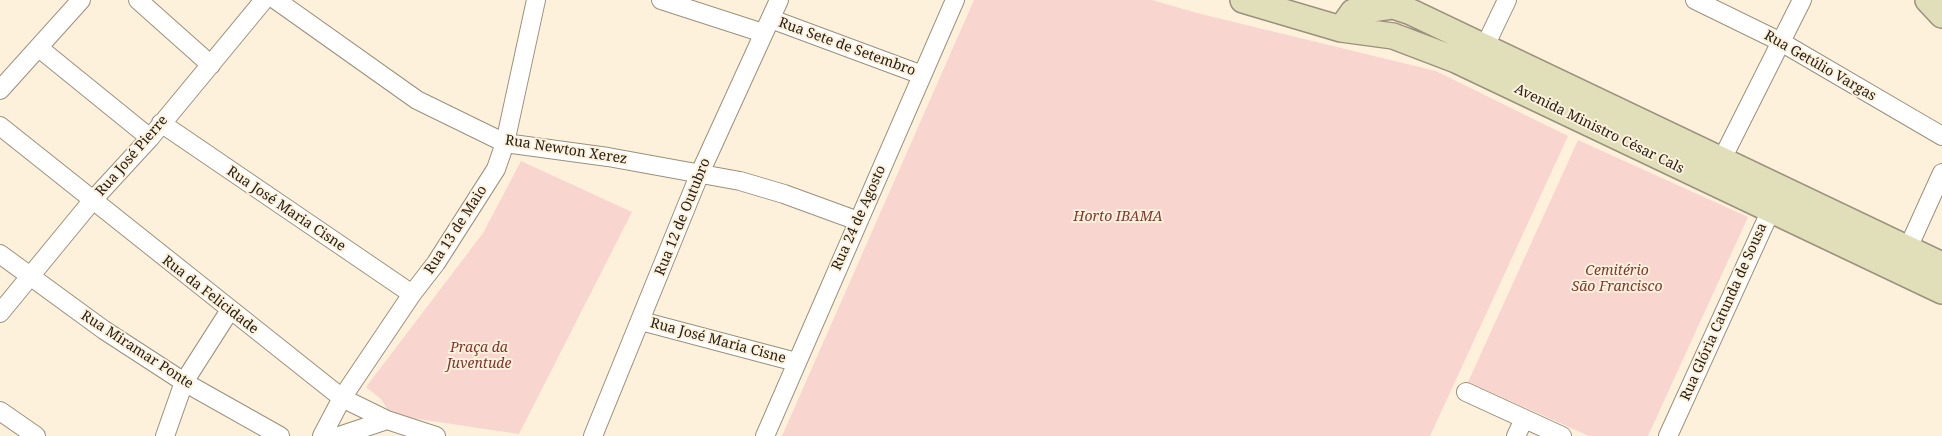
<!DOCTYPE html>
<html>
<head>
<meta charset="utf-8">
<style>
  body { margin:0 }
  canvas { display:block; background:#fef1db }
</style>
</head>
<body>
<canvas width="1942" height="436"></canvas>
<script>
const ctx = document.querySelector('canvas').getContext('2d');
ctx.lineJoin = 'round';
function fillPath(path, color) {
  ctx.fillStyle = color;
  ctx.fill(path, 'evenodd');
}
function poly(rows) {
  const path = new Path2D();
  for (const r of rows) {
    path.moveTo(r[0], r[1]);
    for (let i = 2; i < r.length; i += 2) path.lineTo(r[i], r[i + 1]);
  }
  return path;
}
function strokePath(path, color, width, dash) {
  ctx.strokeStyle = color;
  ctx.lineWidth = width;
  ctx.lineCap = dash ? 'butt' : 'round';
  ctx.setLineDash(dash || []);
  ctx.stroke(path);
}
function label(font, color, halo, rows, align = 'center') {
  ctx.font = font + ' "Noto Serif",serif';
  ctx.lineWidth = 4;
  ctx.setLineDash([]);
  ctx.textBaseline = 'middle';
  ctx.strokeStyle = halo;
  ctx.fillStyle = color;
  for (const [text, x, y, turn = 0] of rows) {
    ctx.save();
    ctx.translate(x, y);
    ctx.rotate((+turn || 0) * Math.PI / 180);
    ctx.textAlign = isNaN(turn) ? turn : align;
    if (halo) ctx.strokeText(text, 0, 0);
    ctx.fillText(text, 0, 0);
    ctx.restore();
  }
}
const green = poly([
  [974,0,1152,0,1201,14,1436,71,1568,136,1430,436,782,436],
  [1578,140,1748,217,1648,436,1589,436,1468,382],
  [521,161,632,212,519,434,391,415,381,399,366,387,483,233]
]);
const minor = poly([
  [138,0,211,65],
  [276,0,417,100,505,143,608,157,740,181,784,194,858,221],
  [661,0,763,33],
  [1695,0,1781,42,1942,136],
  [771,19,922,75],
  [1485,46,1507,0],
  [39,48,150,138],
  [0,90,81,0],
  [161,123,412,294],
  [0,126,342,398,387,420,436,436],
  [1717,169,1802,0],
  [0,254,104,330,184,382,280,436],
  [1903,259,1942,173],
  [0,313,92,201,150,138,264,0],
  [641,321,796,362],
  [1466,392,1562,436],
  [0,411,36,436],
  [165,436,184,382,230,310],
  [322,436,342,398,412,294,436,263,496,169,505,143,536,0],
  [339,436,387,420],
  [593,436,700,173,779,0],
  [765,436,955,0],
  [1516,436,1524,419],
  [1668,436,1775,201]
]);
const secondary = poly([
  [1243,0,1341,29,1393,36,1456,60,1942,291],
  [1928,0,1942,15],
  [1341,29,1353,12,1393,6,1411,12,1942,265]
]);
const streetNames = [
  ["Rua Sete de Setembro",847,47,20],
  ["Rua Getúlio Vargas",1820,66,30],
  ["Avenida Ministro César Cals",1599,129,26],
  ["Rua Newton Xerez",566,150,9],
  ["Rua José Pierre",132,156,-49],
  ["Rua José Maria Cisne",286,209,34],
  ["Rua 12 de Outubro",683,217,-68],
  ["Rua 24 de Agosto",859,218,-66],
  ["Rua 13 de Maio",456,230,-57],
  ["Rua da Felicidade",210,295,38],
  ["Rua Glória Catunda de Sousa",1724,312,-66],
  ["Rua José Maria Cisne",718,341,15],
  ["Rua Miramar Ponte",137,350,33]
];
const parkNames = [
  ["Horto IBAMA",1118,217],
  ["Cemitério",1617,271],
  ["São Francisco",1617,287],
  ["Praça da",479,348],
  ["Juventude",479,364]
];
fillPath(green, '#f9d5d0');
strokePath(minor, '#9b907c', 20);
strokePath(secondary, '#9b907c', 28);
strokePath(minor, '#fff', 18);
strokePath(secondary, '#e0dfba', 25);
label('14px', '#262119', '#fef1db', streetNames);
label('italic 14px', '#7e3631', '#fef1db', parkNames);
</script>
</body>
</html>
